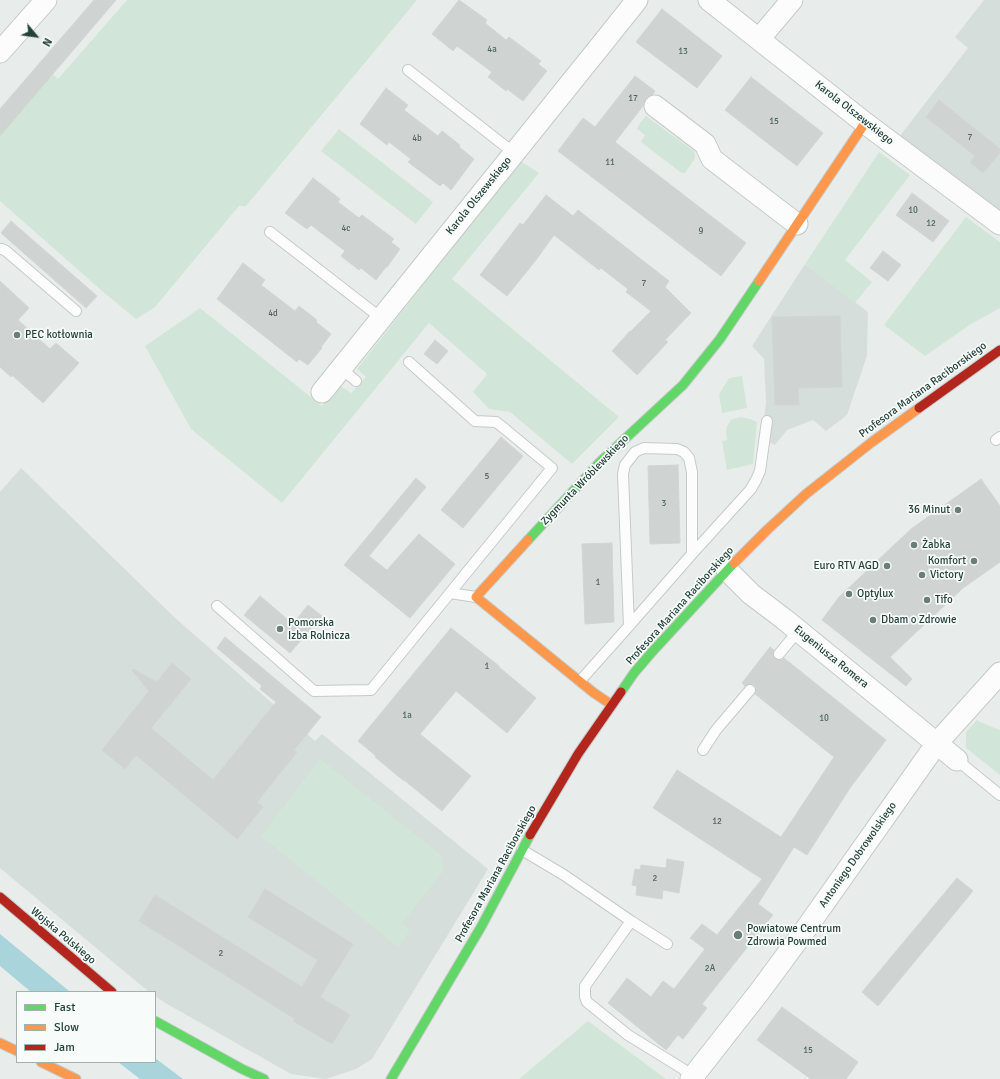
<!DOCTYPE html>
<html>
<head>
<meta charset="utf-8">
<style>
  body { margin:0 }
  #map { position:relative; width:1000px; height:1079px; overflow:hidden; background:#e8edeb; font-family:Signika,sans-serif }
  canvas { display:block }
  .legend { position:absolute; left:16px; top:991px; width:140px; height:72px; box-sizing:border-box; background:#f7fbf9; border:1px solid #a3b1ad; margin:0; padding:5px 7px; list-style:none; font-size:12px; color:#24423a }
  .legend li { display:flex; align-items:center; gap:8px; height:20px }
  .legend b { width:20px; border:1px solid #a3b1ad }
  .north { position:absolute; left:16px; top:16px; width:40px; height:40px; -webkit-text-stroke:3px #f7fbf9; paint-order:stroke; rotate:119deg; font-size:11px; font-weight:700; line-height:16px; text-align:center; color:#24423a }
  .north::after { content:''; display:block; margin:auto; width:14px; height:18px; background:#24423a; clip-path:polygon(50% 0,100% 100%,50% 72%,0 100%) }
</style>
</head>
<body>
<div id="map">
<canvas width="1000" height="1079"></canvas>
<ul class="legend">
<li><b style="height:5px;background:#63d668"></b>Fast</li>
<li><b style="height:5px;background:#ff974d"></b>Slow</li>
<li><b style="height:5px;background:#b3261e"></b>Jam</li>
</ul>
<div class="north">N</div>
</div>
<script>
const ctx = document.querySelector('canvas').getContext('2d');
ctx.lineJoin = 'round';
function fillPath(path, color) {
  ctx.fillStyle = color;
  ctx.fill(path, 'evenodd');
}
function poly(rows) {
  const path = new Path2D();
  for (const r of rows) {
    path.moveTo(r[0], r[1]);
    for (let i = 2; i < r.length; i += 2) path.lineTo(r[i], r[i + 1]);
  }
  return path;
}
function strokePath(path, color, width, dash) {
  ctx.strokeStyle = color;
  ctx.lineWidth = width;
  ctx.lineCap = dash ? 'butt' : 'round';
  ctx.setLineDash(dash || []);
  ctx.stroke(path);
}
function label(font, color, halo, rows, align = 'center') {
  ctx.font = font + ' Signika,sans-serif';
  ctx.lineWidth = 3.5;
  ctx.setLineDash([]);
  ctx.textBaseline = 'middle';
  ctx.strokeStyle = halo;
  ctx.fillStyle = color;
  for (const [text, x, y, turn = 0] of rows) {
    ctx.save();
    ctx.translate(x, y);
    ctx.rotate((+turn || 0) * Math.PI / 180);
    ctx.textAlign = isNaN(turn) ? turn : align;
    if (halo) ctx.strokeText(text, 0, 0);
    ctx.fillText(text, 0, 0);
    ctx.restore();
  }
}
const built = poly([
  [984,0,1000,0,1000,213,899,137,968,48,955,37],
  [805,264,868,312,867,356,847,415,826,431,813,420,787,430,775,445,761,439,766,403,764,359,752,346],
  [21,468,173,616,315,741,322,734,488,869,372,1059,356,1069,326,1079,291,1074,167,1004,155,996,155,992,149,992,0,868,0,492]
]);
const green = poly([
  [127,0,417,0,246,206,239,206,155,307,136,319,102,291,0,201,0,135,53,74,58,79],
  [646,116,694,151,695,156,694,160,685,173,683,173,680,172,641,142,645,135,637,129,640,123],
  [339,129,433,202,416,224,321,151],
  [879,152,910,175,845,260,872,282,855,303,805,264],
  [520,161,539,173,452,279,619,417,572,464,510,412,489,409,473,392,487,374,429,323,282,503,191,429,145,346,200,308,322,406,339,385,351,393,366,377,357,369],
  [966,217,1000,242,1000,308,971,324,925,356,884,325],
  [742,376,747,408,722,413,719,394,729,378],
  [741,417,750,419,757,422,753,464,727,470,722,441,727,440,726,432,727,426,731,420,736,418],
  [977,720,980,722,1000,730,1000,775,966,748,966,732],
  [320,759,441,855,444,870,402,923,410,930,398,947,261,836],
  [588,1021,666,1079,519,1079]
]);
const water = poly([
  [0,934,69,991,70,992,31,992,0,966],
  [155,1058,183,1079,140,1079,118,1062,155,1062]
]);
const building = poly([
  [94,0,116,0,0,136,0,109,94,0],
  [459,0,487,20,485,23,506,40,509,37,541,61,538,64,547,71,523,101,507,89,506,91,488,77,492,72,457,46,453,51,432,34,459,0],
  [662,9,722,56,697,88,636,42,662,9],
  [635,76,655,91,652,95,646,98,643,106,615,142,746,243,721,276,558,151,583,118,595,127,635,76],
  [751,77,823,133,797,166,725,110,751,77],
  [386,88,408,105,404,110,438,136,442,131,460,145,459,147,474,159,451,190,443,183,440,186,408,162,411,159,389,142,387,145,360,124,386,88],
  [939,100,1000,149,1000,153,983,173,970,162,975,156,926,117,939,100],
  [313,178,340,199,338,202,359,218,362,215,394,239,391,242,400,249,387,267,386,267,376,280,361,268,359,270,341,256,345,251,311,225,307,229,285,213,313,178],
  [912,193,949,221,933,242,896,215,912,193],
  [546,195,573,216,578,210,669,281,665,287,691,313,665,340,668,342,637,375,612,351,630,331,630,332,651,311,626,292,628,289,601,268,599,270,554,235,536,260,507,296,480,275,520,223,523,225,546,195],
  [11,221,97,296,86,308,1,233,11,221],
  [883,251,901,265,888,281,870,268,883,251],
  [243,263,265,280,261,285,295,311,299,306,317,320,316,322,331,334,321,347,322,348,308,365,299,359,297,362,217,299,243,263],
  [0,281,29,308,18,320,50,349,56,343,79,363,43,403,12,375,11,377,0,367,0,281],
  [840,316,842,387,798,388,799,405,775,405,772,317,840,316],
  [435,340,448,351,437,364,424,354,435,340],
  [501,437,523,456,463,528,441,510,501,437],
  [678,465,680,543,650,544,648,466,678,465],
  [416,478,426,487,369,556,387,570,419,534,455,564,410,618,344,565,416,478],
  [981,479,1000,506,1000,562,963,588,890,657,912,679,906,686,822,620,839,597,911,529,981,479],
  [612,543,614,622,585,624,582,544,612,543],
  [260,596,293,624,308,605,322,616,290,653,244,615,260,596],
  [451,628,499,666,499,667,536,698,507,733,456,691,420,734,471,776,442,811,404,780,404,781,375,757,376,756,358,741,451,628],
  [225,637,321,717,294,750,297,752,257,802,263,807,237,839,136,755,125,769,102,750,149,691,132,670,133,669,157,682,172,663,191,679,151,728,213,780,276,702,260,689,262,686,217,648,225,637],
  [770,647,774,650,773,656,775,659,781,660,784,658,886,740,850,788,807,855,794,847,758,904,773,915,702,1004,707,1008,683,1039,678,1035,666,1050,608,1003,627,978,651,997,663,981,674,989,705,949,690,938,702,924,717,935,762,879,653,808,677,770,781,837,834,757,755,694,756,688,754,685,748,684,745,686,742,683,770,647],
  [667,859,684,862,679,893,663,890,662,899,636,895,637,886,632,885,635,869,640,870,641,865,666,868,667,859],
  [957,878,973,891,878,1006,862,992,957,878],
  [265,889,353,944,320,997,350,1015,332,1044,293,1021,295,1019,139,921,155,895,302,987,318,960,248,917,265,889],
  [782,1007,858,1062,846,1079,811,1079,757,1040,782,1007]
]);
const lane = poly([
  [408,70,514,153],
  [270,232,381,318],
  [0,249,2,249,6,251,76,311],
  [409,362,475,421,496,422,505,429,552,468,467,572,450,593,476,597],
  [341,368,356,381],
  [996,440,1000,437],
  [692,554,751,489,756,480,760,471,767,421],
  [217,606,314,691,371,690,450,593],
  [779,654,798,631],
  [580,681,629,626,692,554,692,472,689,458,684,452,677,449,644,448,635,452,625,465,623,474,629,626],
  [703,750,716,730,750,690],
  [957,760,1000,795],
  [522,850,564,875,631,921,667,944],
  [631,921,585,986,585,997,587,1002,628,1035,683,1069,693,1077]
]);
const street = poly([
  [709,0,865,123,1000,224],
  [759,39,792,0],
  [0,52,46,0],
  [655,106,705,144,712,159,781,212,797,224],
  [322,392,610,34,637,0],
  [727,570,751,594,784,619,957,760],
  [691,1079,760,991,805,930,937,743,1000,673]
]);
const fast = poly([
  [528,540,600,462,683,385,720,339,759,281],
  [621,692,634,673,652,652,734,563],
  [155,1021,242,1069,264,1079],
  [391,1079,481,927,530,835]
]);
const slow = poly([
  [759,281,865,123],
  [528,540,476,597,594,693,612,705],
  [734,563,767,530,806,494,872,442,919,408],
  [0,1043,17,1051],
  [41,1062,76,1079]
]);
const jam = poly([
  [919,408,1000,350],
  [530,835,578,754,621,692],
  [0,897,112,992]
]);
const markers = [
  [17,335,4,"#697e78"],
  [958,510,4,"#697e78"],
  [914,545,4,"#697e78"],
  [974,561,4,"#697e78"],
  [887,566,4,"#697e78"],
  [922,575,4,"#697e78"],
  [849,594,4,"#697e78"],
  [927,600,4,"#697e78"],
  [873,620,4,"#697e78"],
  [280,629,4,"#697e78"],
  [738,935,5,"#697e78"]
];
const numberNames = [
  ["4a",492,50],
  ["13",683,52],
  ["17",633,99],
  ["15",774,122],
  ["7",970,138],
  ["4b",417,139],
  ["11",610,163],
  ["10",913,211],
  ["12",931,224],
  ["4c",346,229],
  ["9",701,232],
  ["7",644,284],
  ["4d",273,314],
  ["5",487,477],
  ["3",664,504],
  ["1",598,583],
  ["1",487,667],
  ["1a",407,716],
  ["10",824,719],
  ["12",717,822],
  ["2",655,879],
  ["2",221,954],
  ["2A",710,969],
  ["15",808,1051]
];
const streetNames = [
  ["Karola Olszewskiego",854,113,38],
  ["Karola Olszewskiego",479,196,-51],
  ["Profesora Mariana Raciborskiego",923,390,-36],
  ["Zygmunta Wróblewskiego",585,480,-46],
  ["Profesora Mariana Raciborskiego",680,606,-48],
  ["Eugeniusza Romera",831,657,39],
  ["Antoniego Dobrowolskiego",858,855,-55],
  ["Profesora Mariana Raciborskiego",496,874,-61],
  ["Wojska Polskiego",63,936,40]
];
const poiNames = [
  ["PEC kotłownia",25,335],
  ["36 Minut",950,510,"right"],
  ["Żabka",922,545],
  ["Komfort",966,561,"right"],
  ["Euro RTV AGD",879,566,"right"],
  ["Victory",930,575],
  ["Optylux",857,594],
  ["Tifo",935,600],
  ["Dbam o Zdrowie",881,620],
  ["Pomorska",288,623],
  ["Izba Rolnicza",288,636],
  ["Powiatowe Centrum",747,929],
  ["Zdrowia Powmed",747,942]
];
fillPath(built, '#d6dedb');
fillPath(green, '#d1e6d8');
fillPath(water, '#a9d4db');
fillPath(building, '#cfd4d2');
strokePath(building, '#d1d6d4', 1);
strokePath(lane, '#c5cac8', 12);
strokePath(street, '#c5cac8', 23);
strokePath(fast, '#c3cbc8', 11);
strokePath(slow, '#c3cbc8', 11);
strokePath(jam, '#c3cbc8', 11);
strokePath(lane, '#fcfcfc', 10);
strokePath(street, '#fcfcfc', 21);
strokePath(fast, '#63d668', 9);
strokePath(slow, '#ff974d', 9);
strokePath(jam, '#b3261e', 9);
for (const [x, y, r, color] of markers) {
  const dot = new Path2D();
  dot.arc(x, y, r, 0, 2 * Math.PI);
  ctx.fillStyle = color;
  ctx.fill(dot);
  strokePath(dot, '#f7fbf9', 1.5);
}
label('9px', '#506761', null, numberNames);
label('11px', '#24423a', '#f7fbf9', streetNames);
label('11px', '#24423a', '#f7fbf9', poiNames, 'left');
</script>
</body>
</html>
